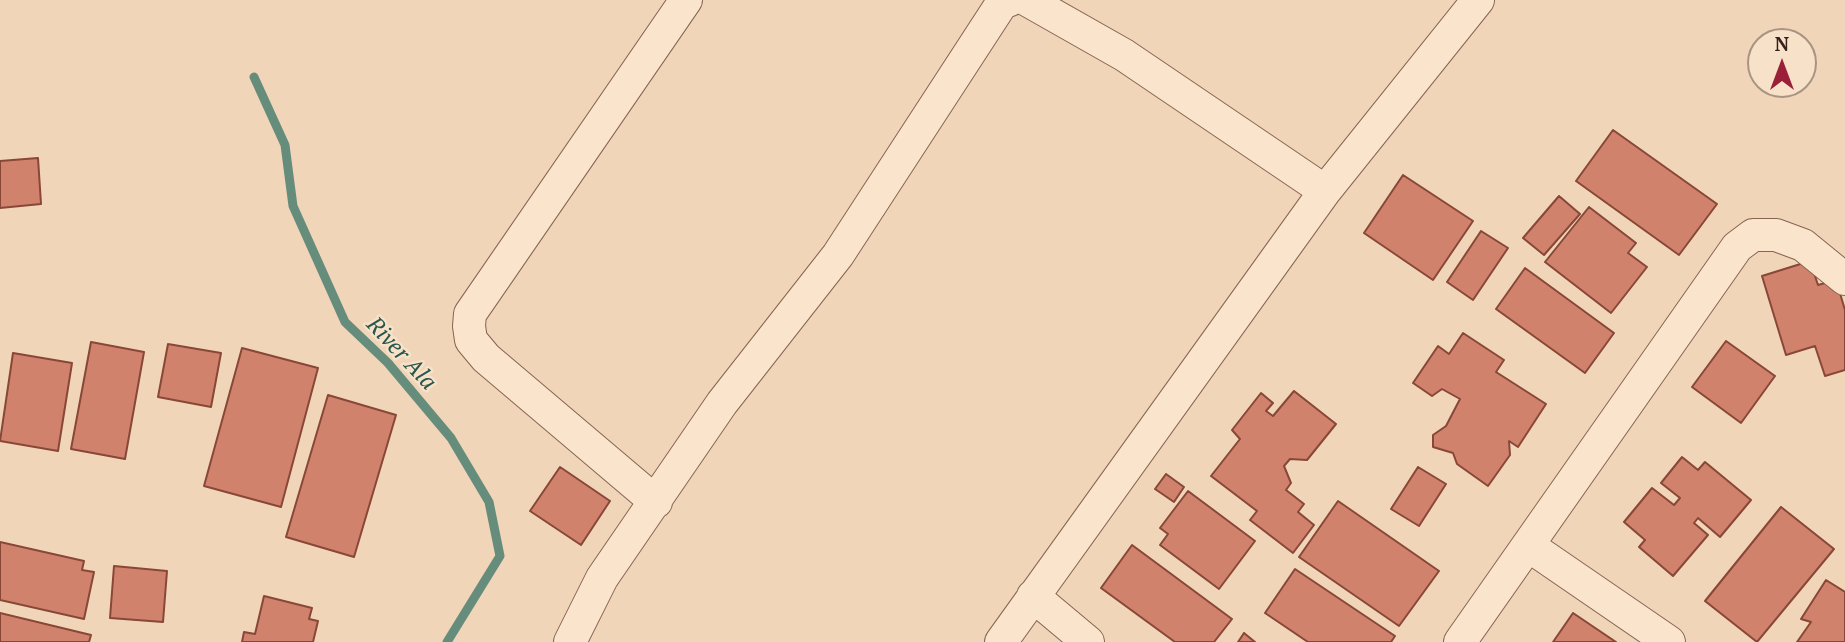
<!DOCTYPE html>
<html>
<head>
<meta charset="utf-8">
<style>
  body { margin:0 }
  #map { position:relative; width:1845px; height:642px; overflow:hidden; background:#f0d5b9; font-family:"PT Serif",serif }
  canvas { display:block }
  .north { position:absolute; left:1747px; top:28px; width:70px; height:70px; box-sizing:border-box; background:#f7e1c8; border:2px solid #a99482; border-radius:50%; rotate:0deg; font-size:19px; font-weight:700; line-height:28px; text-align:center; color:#352119 }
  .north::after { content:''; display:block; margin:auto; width:24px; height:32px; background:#9a1f38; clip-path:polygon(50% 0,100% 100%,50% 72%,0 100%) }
</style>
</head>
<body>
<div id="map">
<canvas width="1845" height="642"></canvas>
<div class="north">N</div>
</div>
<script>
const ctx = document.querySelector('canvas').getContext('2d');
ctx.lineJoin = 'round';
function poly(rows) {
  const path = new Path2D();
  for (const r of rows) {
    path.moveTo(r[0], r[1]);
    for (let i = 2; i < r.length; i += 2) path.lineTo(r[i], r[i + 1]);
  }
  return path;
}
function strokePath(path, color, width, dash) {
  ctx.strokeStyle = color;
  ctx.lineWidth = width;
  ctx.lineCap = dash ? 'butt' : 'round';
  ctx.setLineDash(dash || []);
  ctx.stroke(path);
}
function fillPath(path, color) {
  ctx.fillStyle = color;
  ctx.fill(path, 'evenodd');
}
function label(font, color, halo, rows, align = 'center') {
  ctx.font = font + ' "PT Serif",serif';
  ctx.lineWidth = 5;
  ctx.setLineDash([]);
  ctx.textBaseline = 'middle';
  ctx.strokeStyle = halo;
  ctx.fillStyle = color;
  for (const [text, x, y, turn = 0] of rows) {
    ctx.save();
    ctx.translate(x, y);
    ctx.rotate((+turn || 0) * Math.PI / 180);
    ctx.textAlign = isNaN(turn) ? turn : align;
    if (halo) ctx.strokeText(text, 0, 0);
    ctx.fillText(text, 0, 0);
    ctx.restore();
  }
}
const stream = poly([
  [254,77,285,145,293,206,345,322,388,363,451,438,489,502,500,556,447,642]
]);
const building = poly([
  [1613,130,1717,204,1679,255,1576,181,1613,130],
  [38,158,41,204,0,208,0,161,38,158],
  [1403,175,1473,221,1433,280,1364,233,1403,175],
  [1559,196,1580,214,1544,255,1523,238,1559,196],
  [1589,207,1636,243,1628,253,1647,267,1611,313,1545,262,1589,207],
  [1481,231,1508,248,1473,300,1447,282,1481,231],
  [1810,261,1818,285,1836,280,1845,310,1845,370,1825,376,1815,346,1786,355,1762,276,1810,261],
  [1525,268,1614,333,1585,373,1496,309,1525,268],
  [1463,333,1504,360,1496,372,1546,404,1518,447,1509,441,1510,455,1488,486,1457,464,1453,453,1433,447,1433,435,1446,426,1460,399,1442,389,1432,396,1413,383,1438,346,1449,354,1463,333],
  [1726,341,1775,376,1741,423,1692,387,1726,341],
  [91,342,144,352,125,459,71,449,91,342],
  [168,344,221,353,211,407,158,397,168,344],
  [242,348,318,368,281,507,204,486,242,348],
  [13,353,72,363,58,451,0,441,13,353],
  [1294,391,1336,424,1307,460,1290,459,1284,466,1291,483,1286,490,1304,504,1298,512,1314,525,1293,553,1250,520,1257,511,1211,476,1240,439,1232,430,1261,393,1273,403,1266,411,1273,416,1294,391],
  [328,395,396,415,354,557,286,537,328,395],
  [1682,457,1698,470,1705,462,1751,500,1720,537,1698,518,1694,523,1708,535,1673,576,1639,547,1645,540,1624,522,1652,488,1674,505,1680,498,1661,483,1682,457],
  [560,467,610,501,581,545,530,511,560,467],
  [1418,467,1446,484,1419,526,1391,509,1418,467],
  [1166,474,1184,487,1174,502,1155,489,1166,474],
  [1188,491,1255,541,1219,589,1160,545,1168,534,1160,528,1188,491],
  [1338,501,1439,571,1399,626,1299,557,1338,501],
  [1781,507,1834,549,1757,642,1705,601,1781,507],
  [0,542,84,561,82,570,94,572,84,619,0,600,0,542],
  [1132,545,1232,619,1214,642,1175,642,1101,588,1132,545],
  [114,566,167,571,163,622,110,618,114,566],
  [1295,569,1395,636,1391,642,1308,642,1265,613,1295,569],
  [1826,580,1845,592,1845,642,1797,642,1811,622,1801,619,1826,580],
  [264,596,312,608,309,619,318,621,313,642,242,642,244,632,255,634,264,596],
  [0,613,91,635,89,642,0,642,0,613],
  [1573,613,1616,642,1553,642,1573,613],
  [1244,633,1255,642,1238,642,1244,633]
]);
const street = poly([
  [1027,0,1124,55,1325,191],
  [656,502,486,358,471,340,469,326,470,314,686,0],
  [1529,546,1669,642],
  [1033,596,1088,642],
  [570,642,602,578,722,403,838,255,1002,3,1010,0],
  [1001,642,1325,191,1478,0],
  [1460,642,1737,247,1753,235,1776,235,1803,245,1845,279]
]);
const waterNames = [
  ["River Ala",401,354,47]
];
strokePath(stream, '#668d7c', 9);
fillPath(building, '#d1826c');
strokePath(building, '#884737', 2);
strokePath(street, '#876453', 34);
strokePath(street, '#fbe4cc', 32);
label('italic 23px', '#27564a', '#f7e1c8', waterNames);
</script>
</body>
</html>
